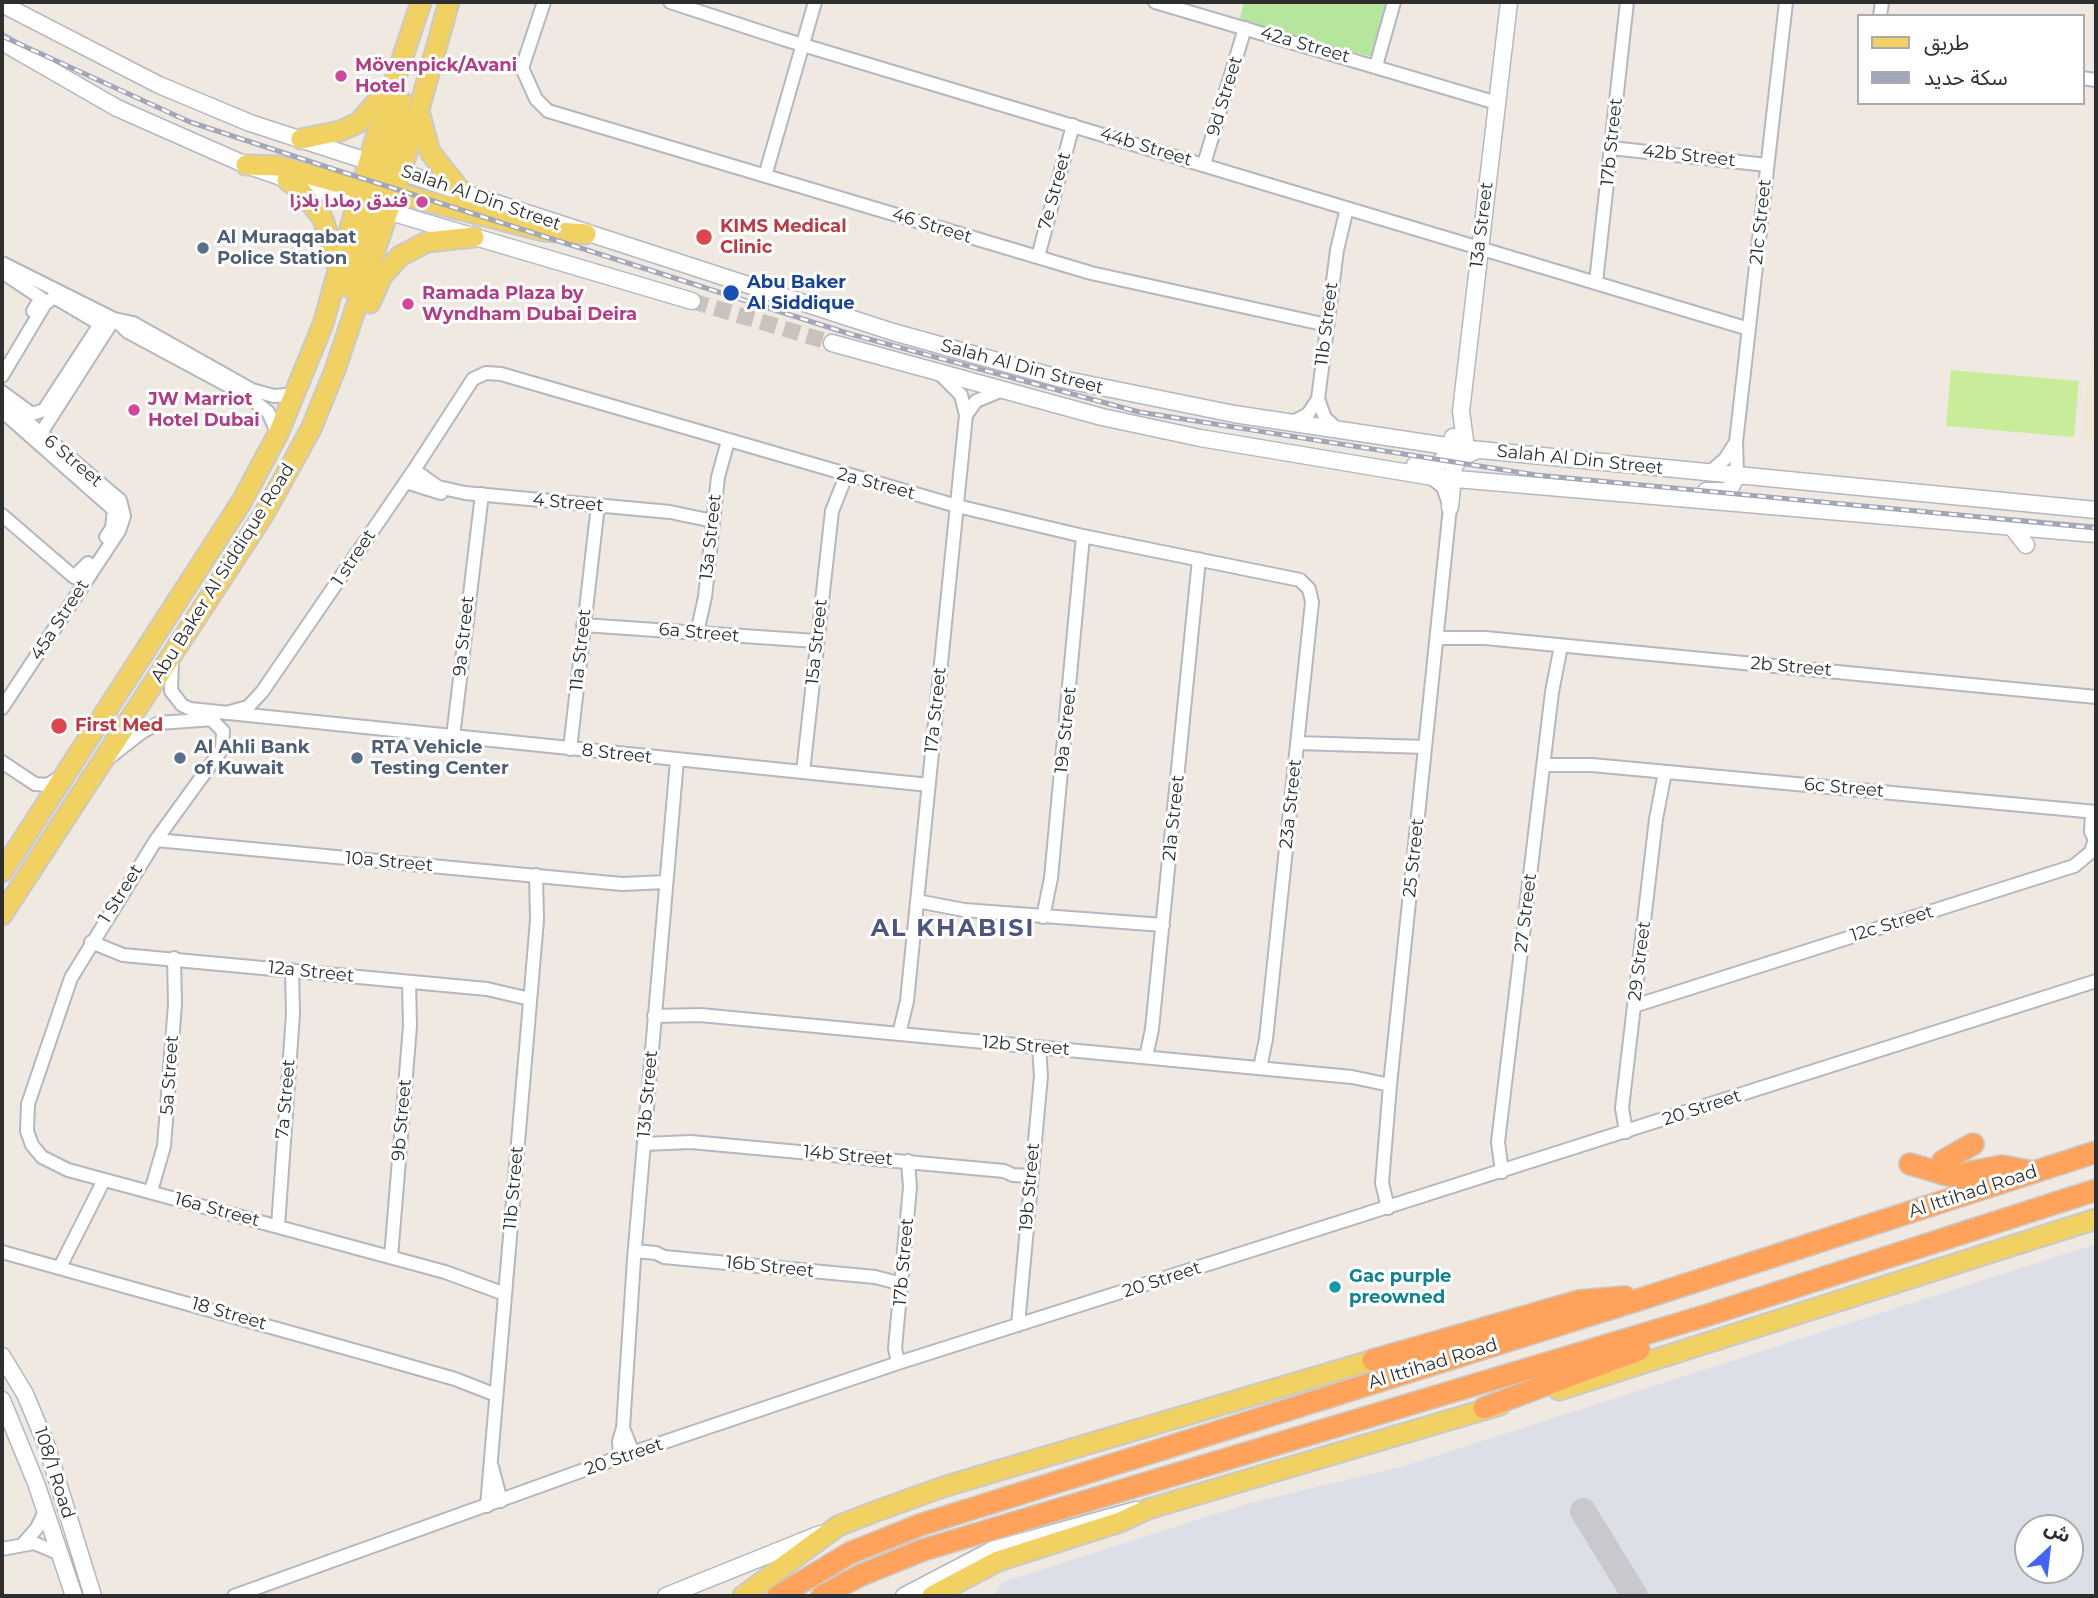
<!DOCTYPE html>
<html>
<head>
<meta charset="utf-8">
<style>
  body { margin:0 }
  #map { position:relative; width:2098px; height:1598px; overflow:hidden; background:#efe9e1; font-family:Montserrat,"Noto Sans Arabic",sans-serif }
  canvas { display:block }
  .frame { position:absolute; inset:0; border:4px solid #2e2e2e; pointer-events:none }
  .legend { position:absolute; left:1857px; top:14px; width:228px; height:91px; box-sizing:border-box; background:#fff; border:2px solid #ababab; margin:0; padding:9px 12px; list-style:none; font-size:21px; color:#2e2e2e }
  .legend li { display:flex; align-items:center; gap:14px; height:35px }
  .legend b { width:35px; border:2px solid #ababab }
  .north { position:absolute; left:2014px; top:1514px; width:70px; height:70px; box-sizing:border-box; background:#fff; border:2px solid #ababab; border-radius:50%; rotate:27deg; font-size:19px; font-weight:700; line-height:28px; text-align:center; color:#2e2e2e }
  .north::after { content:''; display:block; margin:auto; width:24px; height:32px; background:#4264fb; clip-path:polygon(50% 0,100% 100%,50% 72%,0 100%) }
</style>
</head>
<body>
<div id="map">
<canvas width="2098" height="1598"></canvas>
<div class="frame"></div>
<ul class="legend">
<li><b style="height:9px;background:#f2d163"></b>طريق</li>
<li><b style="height:9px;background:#a3a6b8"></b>سكة حديد</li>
</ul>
<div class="north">ش</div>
</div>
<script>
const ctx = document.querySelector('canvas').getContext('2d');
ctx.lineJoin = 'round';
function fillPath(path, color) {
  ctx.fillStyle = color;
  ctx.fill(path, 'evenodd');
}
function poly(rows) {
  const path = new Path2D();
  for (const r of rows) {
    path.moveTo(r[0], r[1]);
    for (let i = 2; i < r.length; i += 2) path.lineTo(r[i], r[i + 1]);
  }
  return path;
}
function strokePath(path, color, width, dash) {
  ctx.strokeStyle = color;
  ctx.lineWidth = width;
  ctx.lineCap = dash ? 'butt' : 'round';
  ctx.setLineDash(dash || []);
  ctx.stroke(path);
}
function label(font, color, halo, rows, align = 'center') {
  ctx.font = font + ' Montserrat,"Noto Sans Arabic",sans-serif';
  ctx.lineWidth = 6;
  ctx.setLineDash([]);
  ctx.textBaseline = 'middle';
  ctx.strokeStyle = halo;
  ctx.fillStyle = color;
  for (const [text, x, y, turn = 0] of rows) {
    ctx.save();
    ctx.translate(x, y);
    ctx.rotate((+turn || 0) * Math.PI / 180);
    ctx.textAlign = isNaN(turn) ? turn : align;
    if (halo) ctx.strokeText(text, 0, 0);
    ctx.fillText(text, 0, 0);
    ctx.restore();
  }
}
const education = poly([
  [2095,315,2096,315,2096,440,2082,438]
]);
const airport = poly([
  [2096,1244,2096,1596,993,1596,1003,1582,1250,1503,1404,1466],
  [2070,1528,2070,1570,2028,1570,2028,1528]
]);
const green = poly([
  [1244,2,1388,2,1376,58,1239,21]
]);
const pitch = poly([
  [1951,370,2079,381,2074,437,1946,426]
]);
const taxiway = poly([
  [1583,1511,1635,1596]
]);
const secondaryTunnel = poly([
  [692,301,832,343]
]);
const street = poly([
  [544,2,522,68,536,99,548,111,1091,273,1327,325],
  [670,2,783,39,1749,329],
  [1155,2,1497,103],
  [1880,16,1882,2],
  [1376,66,1394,2],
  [2082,78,2096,80],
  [1611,148,1767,165],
  [1204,164,1245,28],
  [765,176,815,2],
  [1038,257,1073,125],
  [2,263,114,319,128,332,249,397,268,412,278,434],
  [2,272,41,298,33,311],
  [1596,282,1627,2],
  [114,319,133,323,252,390,274,396,297,394],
  [2,376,45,304,54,297,100,324,44,410,32,414,2,392],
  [2,400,114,495,120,500,124,516,119,531,2,708],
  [2,411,114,510,112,528,106,537],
  [966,415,976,401,1000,391],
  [1291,423,1308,414,1318,399],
  [1337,429,1325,418,1318,399,1337,250,1347,208],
  [41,433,114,319],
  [414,470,438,487,465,493,670,512,713,521],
  [1710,472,1725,459,1736,442],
  [1737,475,1736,442,1786,2],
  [406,482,441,493],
  [2,515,74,577,88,563],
  [583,625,816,641],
  [697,633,705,597,718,477,728,441],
  [1437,638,1485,638,2096,697],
  [172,660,171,691,182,705,190,709,929,785],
  [226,713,248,707,262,692,414,470,473,379,486,373,501,374,957,506,1083,536,1300,580,1309,589,1312,602,1266,1039,1260,1068],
  [210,718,223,731,222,749,156,840,71,978,28,1104,27,1131,32,1145,42,1157,68,1170,445,1272,505,1294],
  [453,737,482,494],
  [1297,743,1425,747],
  [570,749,598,505],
  [110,757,142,732,159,723,214,719],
  [2,762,35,784,47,785,61,777],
  [1544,765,1592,765,2096,812],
  [803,772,832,511,846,476],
  [2092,812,2091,832,2094,838],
  [156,840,622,884,665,882],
  [917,901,964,910,1163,925],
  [1043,917,1051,878,1083,536],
  [91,942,123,955,487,989,530,999],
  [1634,1006,2074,866,2091,852,2096,836],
  [654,1016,700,1015,1352,1077,1390,1085],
  [899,1034,907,1001,966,415,961,395,942,376],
  [1146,1057,1152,1029,1199,559],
  [1626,1132,1622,1108,1656,819,1665,772],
  [644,1144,691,1142,1004,1171,1013,1175,1030,1176],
  [1502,1172,1498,1142,1552,692,1561,646],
  [151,1191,164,1146,175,1004,174,958],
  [1388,1208,1382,1183,1390,1085,1450,507,1443,487,1429,476],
  [278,1226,293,1014,292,970],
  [635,1251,656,1253,664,1257,875,1277,902,1284],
  [2,1252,385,1359,455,1379,496,1395],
  [391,1257,410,1026,409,982],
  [60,1267,104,1180],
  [1018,1325,1041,1076,1039,1047],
  [898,1363,895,1348,910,1187,908,1161],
  [623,1428,633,1453],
  [620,1457,619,1441,623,1428,634,1259,677,760],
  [492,1467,501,1501],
  [487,1506,537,920,536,875],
  [24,1543,37,1528,46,1509],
  [2,1549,34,1543,60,1554],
  [234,1596,620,1457,898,1363,2096,981]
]);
const secondary = poly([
  [2,4,159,85,250,123,893,332,1062,379,1234,414,1460,448,2096,510],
  [2,42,117,108,246,165,336,196,692,301],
  [832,343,1102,417,1200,438,1433,477,2096,534],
  [1466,448,1461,411,1509,2],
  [1415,465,1426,467,1439,464,1448,453,1453,437],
  [1706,491,1729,491,1737,475],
  [1450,507,1454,466,1461,457,1478,450],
  [2012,527,2026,545],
  [2,1356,25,1394,46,1444,93,1596],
  [2,1400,36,1483,74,1596],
  [666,1596,820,1534],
  [904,1596,992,1550,1136,1510]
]);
const primary = poly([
  [420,115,430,152,460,190],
  [301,139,340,131,358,123,385,93],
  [246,165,279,166,361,189,395,193,544,231,586,234],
  [287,180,301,191,323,219,339,271],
  [350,288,375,207,401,101],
  [370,303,382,276,400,256,427,242,474,237],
  [2,872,242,501,278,434,323,324,374,143,421,2],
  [2,915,264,514,311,429,335,370,402,170,449,2],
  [1559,1390,2096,1219],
  [743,1596,838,1526,871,1513,946,1486,1373,1360],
  [932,1596,998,1561,1120,1522,1148,1509,1500,1405]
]);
const highway = poly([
  [1910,1164,1951,1176,2002,1166,2033,1172],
  [1943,1174,1943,1161,1973,1144],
  [1373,1360,1579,1301,1625,1297],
  [1484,1408,1639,1350],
  [778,1596,850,1553,920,1525,1641,1299,2096,1152],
  [822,1596,861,1575,923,1550,1708,1315,2096,1190]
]);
const rail = poly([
  [2,36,190,122,333,169,850,334,1139,412,1536,475,2096,528]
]);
const markers = [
  [341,76,7,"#d1479c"],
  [422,202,7,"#d1479c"],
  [704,237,9,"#e0444e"],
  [203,248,7,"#5c6f8a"],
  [731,293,9,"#1a4fb4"],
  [408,304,7,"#d1479c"],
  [134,410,7,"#d1479c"],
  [59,726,9,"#e0444e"],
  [180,758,7,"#5c6f8a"],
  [357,758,7,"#5c6f8a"],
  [1335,1287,7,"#0f9aa8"]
];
const streetNames = [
  ["42a Street",1305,45,16],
  ["9d Street",1225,96,-73],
  ["17b Street",1612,142,-84],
  ["44b Street",1146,147,17],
  ["42b Street",1689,156,6],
  ["7e Street",1055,191,-75],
  ["Salah Al Din Street",481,198,19],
  ["21c Street",1761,222,-84],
  ["13a Street",1482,225,-83],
  ["46 Street",932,226,17],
  ["11b Street",1327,324,-83],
  ["Salah Al Din Street",1022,367,15],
  ["Salah Al Din Street",1580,460,6],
  ["6 Street",73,461,40],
  ["2a Street",876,484,15],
  ["4 Street",568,503,5],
  ["13a Street",711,537,-84],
  ["1 street",354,558,-56],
  ["Abu Baker Al Siddique Road",223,573,-58],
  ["45a Street",60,620,-57],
  ["6a Street",699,633,5],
  ["9a Street",464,636,-84],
  ["15a Street",817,642,-84],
  ["11a Street",581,650,-84],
  ["2b Street",1791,667,5],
  ["17a Street",936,710,-84],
  ["19a Street",1066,730,-84],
  ["8 Street",617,754,6],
  ["6c Street",1844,788,5],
  ["23a Street",1291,804,-84],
  ["21a Street",1174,818,-84],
  ["25 Street",1414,858,-84],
  ["10a Street",389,862,5],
  ["1 Street",121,894,-58],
  ["27 Street",1526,913,-83],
  ["12c Street",1892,924,-17],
  ["29 Street",1640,961,-83],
  ["12a Street",311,972,6],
  ["12b Street",1026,1046,5],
  ["5a Street",170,1075,-86],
  ["13b Street",648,1094,-85],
  ["7a Street",286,1099,-85],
  ["20 Street",1702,1108,-18],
  ["9b Street",402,1120,-85],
  ["14b Street",848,1156,5],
  ["19b Street",1030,1187,-85],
  ["11b Street",514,1188,-85],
  ["Al Ittihad Road",1973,1192,-18],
  ["16a Street",217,1210,15],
  ["17b Street",904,1262,-85],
  ["16b Street",770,1267,6],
  ["20 Street",1162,1280,-18],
  ["18 Street",229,1314,16],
  ["Al Ittihad Road",1433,1364,-17],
  ["20 Street",624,1457,-19],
  ["108/1 Road",54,1473,72]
];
const hotelNames = [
  ["Mövenpick/Avani",355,66],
  ["Hotel",355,87],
  ["فندق رمادا بلازا",408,202,"right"],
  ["Ramada Plaza by",422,294],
  ["Wyndham Dubai Deira",422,315],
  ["JW Marriot",148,400],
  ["Hotel Dubai",148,421]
];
const healthNames = [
  ["KIMS Medical",720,227],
  ["Clinic",720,248],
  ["First Med",75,726]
];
const serviceNames = [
  ["Al Muraqqabat",217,238],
  ["Police Station",217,259],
  ["Al Ahli Bank",194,748],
  ["of Kuwait",194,769],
  ["RTA Vehicle",371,748],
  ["Testing Center",371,769]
];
const transitNames = [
  ["Abu Baker",747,283],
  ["Al Siddique",747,304]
];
const cultureNames = [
  ["Gac purple",1349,1277],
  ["preowned",1349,1298]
];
const districtNames = [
  ["AL KHABISI",953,929]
];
fillPath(education, '#f0e6d1');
fillPath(airport, '#dcdee8');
fillPath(green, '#b6e59e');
fillPath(pitch, '#c9ec9a');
strokePath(taxiway, '#c9c8cc', 26);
strokePath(secondaryTunnel, '#c8c4bd', 16, [16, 8]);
strokePath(street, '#b4b7c1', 16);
strokePath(secondary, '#b4b7c1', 19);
strokePath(primary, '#c9c9c9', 23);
strokePath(highway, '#c9c9c9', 24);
strokePath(street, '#fff', 12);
strokePath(secondary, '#fff', 16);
strokePath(primary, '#f2d163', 19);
strokePath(highway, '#ffa35c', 21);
strokePath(rail, '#a3a6b8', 5);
strokePath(rail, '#fff', 2.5, [8]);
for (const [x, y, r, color] of markers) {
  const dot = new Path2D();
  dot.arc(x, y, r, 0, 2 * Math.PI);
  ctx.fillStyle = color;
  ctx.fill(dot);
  strokePath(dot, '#fff', 2.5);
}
label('18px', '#2e2e2e', '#fff', streetNames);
label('bold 18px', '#b23c85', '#fff', hotelNames, 'left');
label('bold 18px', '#be3a42', '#fff', healthNames, 'left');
label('bold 18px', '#4e5e75', '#fff', serviceNames, 'left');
label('bold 18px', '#164399', '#fff', transitNames, 'left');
label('bold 18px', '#0d838f', '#fff', cultureNames, 'left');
ctx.letterSpacing = '2px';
label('bold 24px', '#4d5680', '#fff', districtNames);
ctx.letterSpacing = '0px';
</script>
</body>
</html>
